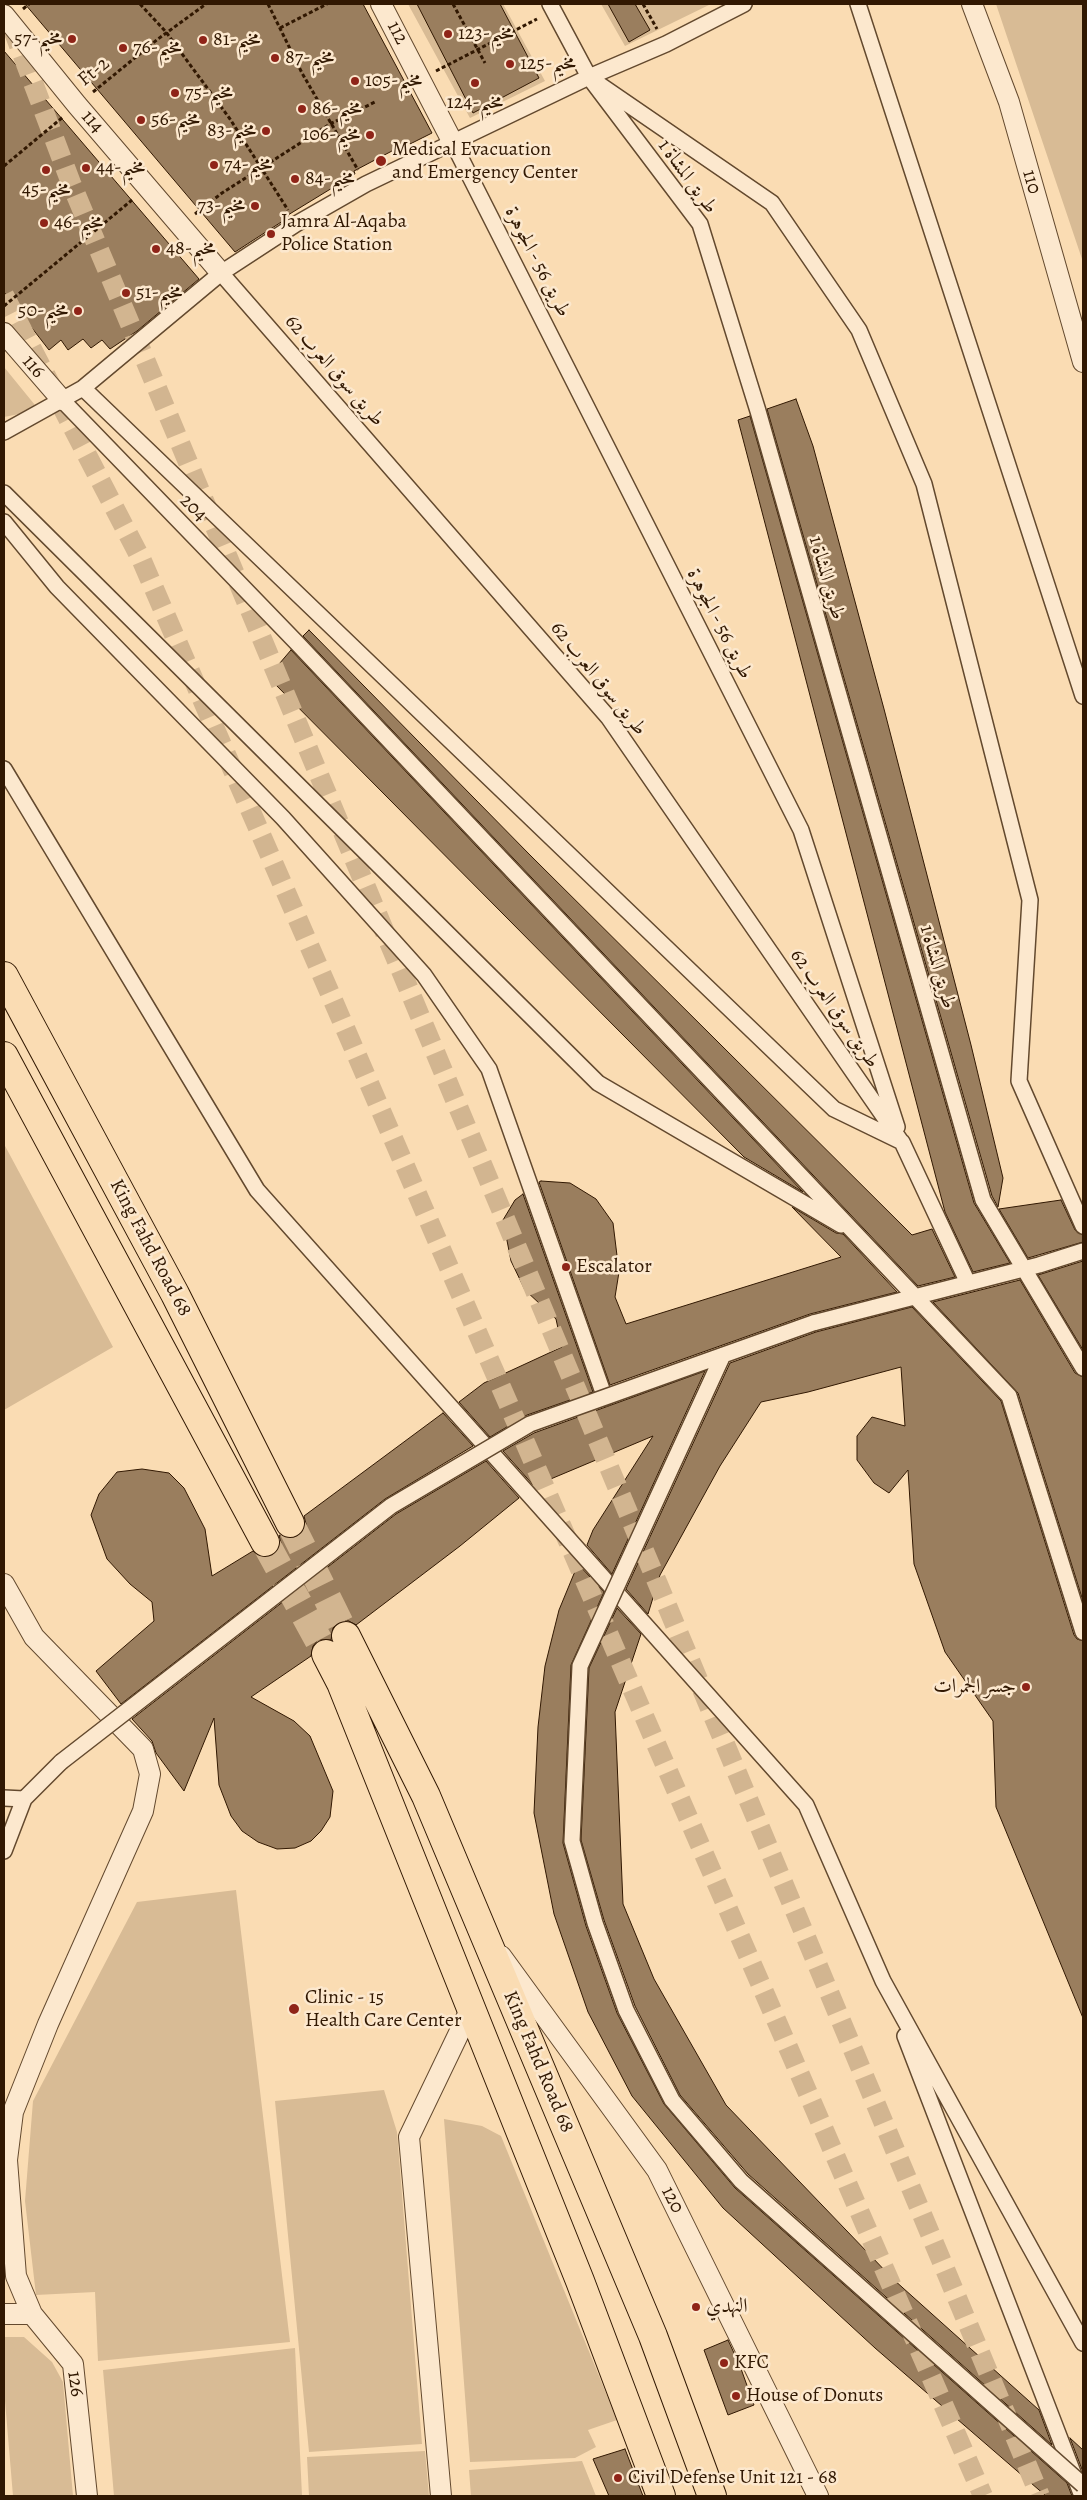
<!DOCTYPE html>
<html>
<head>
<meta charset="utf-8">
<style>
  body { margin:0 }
  #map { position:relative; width:1087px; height:2500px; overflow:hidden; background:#fadcb3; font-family:Alegreya,serif }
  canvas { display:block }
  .frame { position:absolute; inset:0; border:5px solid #311802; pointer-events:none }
</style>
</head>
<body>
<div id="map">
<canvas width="1087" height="2500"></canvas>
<div class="frame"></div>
</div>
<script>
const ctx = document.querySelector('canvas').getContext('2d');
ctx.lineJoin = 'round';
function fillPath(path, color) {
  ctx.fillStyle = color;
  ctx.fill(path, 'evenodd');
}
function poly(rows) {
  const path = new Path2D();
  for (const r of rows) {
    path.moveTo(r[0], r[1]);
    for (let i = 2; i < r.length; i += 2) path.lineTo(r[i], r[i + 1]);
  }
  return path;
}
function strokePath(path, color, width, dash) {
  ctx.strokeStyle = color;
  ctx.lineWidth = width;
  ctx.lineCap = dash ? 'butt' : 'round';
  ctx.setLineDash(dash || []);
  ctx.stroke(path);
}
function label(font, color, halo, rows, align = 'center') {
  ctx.font = font + ' Alegreya,Amiri,serif';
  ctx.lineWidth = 5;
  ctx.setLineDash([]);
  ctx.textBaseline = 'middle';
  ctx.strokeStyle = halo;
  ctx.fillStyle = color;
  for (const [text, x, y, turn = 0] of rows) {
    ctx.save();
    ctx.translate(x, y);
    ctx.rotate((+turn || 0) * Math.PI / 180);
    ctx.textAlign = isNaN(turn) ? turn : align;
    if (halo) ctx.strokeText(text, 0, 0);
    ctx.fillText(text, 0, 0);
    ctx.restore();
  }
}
const green = poly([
  [408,4,503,4,545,81,470,118],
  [601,4,711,4,625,46],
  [996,4,1083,4,1083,262],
  [4,367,39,410,4,417],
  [4,1144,113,1347,4,1410],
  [236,1890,290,2342,98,2361,95,2292,36,2295,25,2201,33,2101,137,1902],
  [384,2090,397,2132,422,2444,309,2452,275,2101],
  [444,2119,482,2126,501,2136,617,2420,588,2430,596,2447,575,2458,470,2462],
  [4,2337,24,2337,52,2362,63,2382,73,2496,13,2496,4,2389],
  [295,2348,302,2496,114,2496,103,2370],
  [425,2451,429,2496,309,2496,307,2457],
  [582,2461,596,2496,471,2496,469,2470]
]);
const building = poly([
  [25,4,363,4,432,133,410,144,409,142,354,171,355,174,288,215,289,217,235,252,25,4],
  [417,4,500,4,539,78,473,113,417,4],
  [608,4,635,4,650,30,629,42,608,4],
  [4,51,199,279,137,331,110,349,102,340,91,348,83,339,68,350,61,340,49,350,4,292,4,51],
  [796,399,813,446,884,709,971,1045,1003,1178,998,1207,992,1196,767,409,796,399],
  [750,416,974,1203,1010,1263,973,1272,945,1212,738,420,750,416],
  [309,630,529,854,912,1235,932,1229,955,1277,918,1286,303,636,309,630],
  [291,650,803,1192,744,1157,268,677,291,650],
  [541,1181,570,1183,596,1199,613,1223,619,1272,615,1297,626,1324,841,1257,792,1207,836,1233,843,1234,897,1292,810,1314,610,1385,539,1182,541,1181],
  [523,1194,593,1392,527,1415,490,1437,459,1402,484,1383,562,1347,556,1319,525,1290,511,1261,503,1220,515,1200,523,1194],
  [1061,1200,1075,1230,1083,1235,1083,1242,1028,1258,999,1209,1061,1200],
  [1083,1261,1083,1350,1038,1275,1083,1261],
  [1020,1280,1075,1373,1083,1377,1083,1601,1018,1393,933,1302,1020,1280],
  [912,1307,1001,1401,1074,1635,1077,1639,1083,1641,1083,2018,996,1807,993,1721,945,1652,914,1564,908,1470,889,1493,874,1483,857,1460,857,1436,872,1417,905,1426,901,1367,808,1392,761,1402,720,1466,660,1575,648,1614,626,1589,730,1363,816,1332,912,1307],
  [705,1371,612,1574,587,1545,593,1530,653,1436,534,1486,503,1451,534,1433,705,1371],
  [443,1413,473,1446,385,1499,121,1704,96,1671,154,1621,152,1602,130,1584,107,1559,91,1515,99,1494,117,1472,142,1469,169,1473,184,1488,205,1529,212,1576,253,1551,264,1558,273,1555,278,1550,281,1543,279,1535,289,1539,297,1537,303,1532,306,1524,304,1516,443,1413],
  [486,1461,519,1498,460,1546,356,1625,347,1620,339,1622,333,1628,331,1640,318,1640,313,1646,311,1656,251,1697,294,1721,310,1736,333,1791,330,1817,321,1831,311,1841,295,1848,277,1849,258,1842,242,1831,231,1816,219,1785,214,1718,184,1791,156,1753,152,1741,132,1719,396,1514,486,1461],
  [578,1564,604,1592,571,1665,563,1843,586,1926,617,2013,664,2104,735,2188,1067,2483,1072,2496,1046,2496,875,2348,723,2208,632,2096,588,2012,554,1914,534,1813,538,1727,545,1666,559,1610,578,1564],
  [617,1608,641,1634,615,1712,623,1904,654,1979,726,2105,893,2279,1039,2410,1052,2445,748,2174,680,2095,635,2006,604,1920,581,1840,589,1668,617,1608],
  [728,2340,740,2366,754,2405,728,2415,704,2350,728,2340],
  [1070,2438,1083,2450,1083,2473,1083,2472,1070,2438],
  [625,2449,643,2496,609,2496,593,2459,625,2449]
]);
const minorTunnel = poly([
  [12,27,71,183,1040,2496],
  [4,295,142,561,983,2496]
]);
const primaryTunnel = poly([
  [290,1523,346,1636],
  [265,1542,326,1654]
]);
const path = poly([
  [140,4,166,32,230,119,288,210],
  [268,4,302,73,358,170],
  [453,4,485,63],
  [643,4,657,29],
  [23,9,29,4],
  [280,28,327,4],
  [436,71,537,19],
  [93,92,158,39,206,4],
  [4,166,63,117],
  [195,214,222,193,330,124,375,102],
  [4,306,132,200]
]);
const pedestrian = poly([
  [550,4,589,77,700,224,758,411,983,1200,1083,1368],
  [858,4,1083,696],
  [600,85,772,203,859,330,924,484,1030,900,1019,1081,1083,1226],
  [453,143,801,830,897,1127],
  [221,273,608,717,900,1140],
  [83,388,834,1109,902,1142,968,1283],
  [62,400,297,643,1009,1396,1083,1632],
  [4,432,83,388,221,273,296,224,366,184,589,77,666,44,744,4],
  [4,493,598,1083,841,1225],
  [4,522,57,587,283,818,424,975,489,1069,605,1398],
  [4,769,257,1190,806,1805,883,1981,1083,2343],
  [813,1323,1039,1265,1083,1251],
  [4,1798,24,1799],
  [4,1851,24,1799,61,1762],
  [905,2036,1082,2496]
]);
const minor = poly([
  [381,4,453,143],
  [972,4,1009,102,1083,362],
  [4,15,77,105,221,273],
  [4,333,62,400],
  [4,1584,34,1637,143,1749,150,1774,143,1811,48,2024,13,2112,7,2160,16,2276,32,2314],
  [501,1956,657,2170,818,2496],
  [4,2314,32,2314,73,2364,87,2496],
  [441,2496,409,2137,471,2008]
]);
const primary = poly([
  [4,976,175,1294,290,1523],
  [4,1056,265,1542],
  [346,1636,426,1796,653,2336,712,2496],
  [326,1654,341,1683,580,2281,661,2496]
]);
const pedestrianBridge = poly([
  [723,1355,580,1666,572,1841,595,1923,626,2010,672,2100,741,2181,1083,2485],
  [61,1762,391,1506,530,1424,813,1323]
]);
const markers = [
  [448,34,5,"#8f2418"],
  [72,39,5,"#8f2418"],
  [203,40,5,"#8f2418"],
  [123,48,5,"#8f2418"],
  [275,58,5,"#8f2418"],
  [510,64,5,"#8f2418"],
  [355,81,5,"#8f2418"],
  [475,83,5,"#8f2418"],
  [175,93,5,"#8f2418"],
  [302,109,5,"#8f2418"],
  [141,120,5,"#8f2418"],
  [266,131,5,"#8f2418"],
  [370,135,5,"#8f2418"],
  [381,161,6,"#8f2418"],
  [214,165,5,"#8f2418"],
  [86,168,5,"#8f2418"],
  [46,170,5,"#8f2418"],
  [295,179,5,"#8f2418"],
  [255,206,5,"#8f2418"],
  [44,223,5,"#8f2418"],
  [271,234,5,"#8f2418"],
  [156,249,5,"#8f2418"],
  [126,293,5,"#8f2418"],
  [78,311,5,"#8f2418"],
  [566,1267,5,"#8f2418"],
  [1026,1687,5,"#8f2418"],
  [294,2009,6,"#8f2418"],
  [696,2307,5,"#8f2418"],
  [724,2363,5,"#8f2418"],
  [736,2396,5,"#8f2418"],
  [618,2478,5,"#8f2418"]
];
const streetNames = [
  ["112",397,33,63],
  ["Ft-2",94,72,-39],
  ["114",92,122,49],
  ["طريق المشاة 1",687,177,54],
  ["110",1031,182,74],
  ["طريق 56 - الجوهرة",537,262,63],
  ["116",33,367,49],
  ["طريق سوق العرب 62",334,371,49],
  ["204",193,508,45],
  ["طريق المشاة 1",826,578,74],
  ["طريق 56 - الجوهرة",719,624,63],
  ["طريق سوق العرب 62",598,679,51],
  ["طريق المشاة 1",937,967,74],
  ["طريق سوق العرب 62",834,1009,55],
  ["King Fahd Road 68",150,1248,62],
  ["King Fahd Road 68",538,2062,67],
  ["120",672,2200,63],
  ["126",75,2384,82]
];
const poiNames = [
  ["مخيم-123",458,34],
  ["مخيم-57",62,39,"right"],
  ["مخيم-81",213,40],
  ["مخيم-76",133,48],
  ["مخيم-87",285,58],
  ["مخيم-125",520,64],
  ["مخيم-105",365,81],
  ["مخيم-75",185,93],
  ["مخيم-124",475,103,"center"],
  ["مخيم-86",312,109],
  ["مخيم-56",151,120],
  ["مخيم-83",256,131,"right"],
  ["مخيم-106",360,135,"right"],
  ["Medical Evacuation",392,150],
  ["and Emergency Center",392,173],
  ["مخيم-74",224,165],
  ["مخيم-44",96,168],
  ["مخيم-84",305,179],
  ["مخيم-45",46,190,"center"],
  ["مخيم-73",245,206,"right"],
  ["Jamra Al-Aqaba",281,222],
  ["Police Station",281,245],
  ["مخيم-46",54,223],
  ["مخيم-48",166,249],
  ["مخيم-51",136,293],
  ["مخيم-50",68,311,"right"],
  ["Escalator",576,1267],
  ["جسر الجمرات",1016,1687,"right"],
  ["Clinic - 15",305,1998],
  ["Health Care Center",305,2021],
  ["النهدي",706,2307],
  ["KFC",734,2363],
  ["House of Donuts",746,2396],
  ["Civil Defense Unit 121 - 68",628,2478]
];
fillPath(green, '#d8bb95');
fillPath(building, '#9a7e5e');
strokePath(building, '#311802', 1);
strokePath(minorTunnel, '#d2b590', 20, [20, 10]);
strokePath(primaryTunnel, '#d2b590', 28, [28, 14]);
strokePath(pedestrian, '#63492e', 18);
strokePath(minor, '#63492e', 22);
strokePath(primary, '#311802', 30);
strokePath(path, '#311802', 3, [4, 2.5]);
strokePath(pedestrian, '#fce8ce', 15);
strokePath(minor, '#fce8ce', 20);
strokePath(primary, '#fadcb3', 28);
strokePath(pedestrianBridge, '#63492e', 18, []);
strokePath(pedestrianBridge, '#fce8ce', 15);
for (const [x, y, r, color] of markers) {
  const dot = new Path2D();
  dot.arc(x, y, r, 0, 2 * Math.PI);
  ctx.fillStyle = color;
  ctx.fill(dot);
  strokePath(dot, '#fce8ce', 2);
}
label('20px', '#311802', '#fce8ce', streetNames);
label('20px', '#311802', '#fce8ce', poiNames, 'left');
</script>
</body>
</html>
